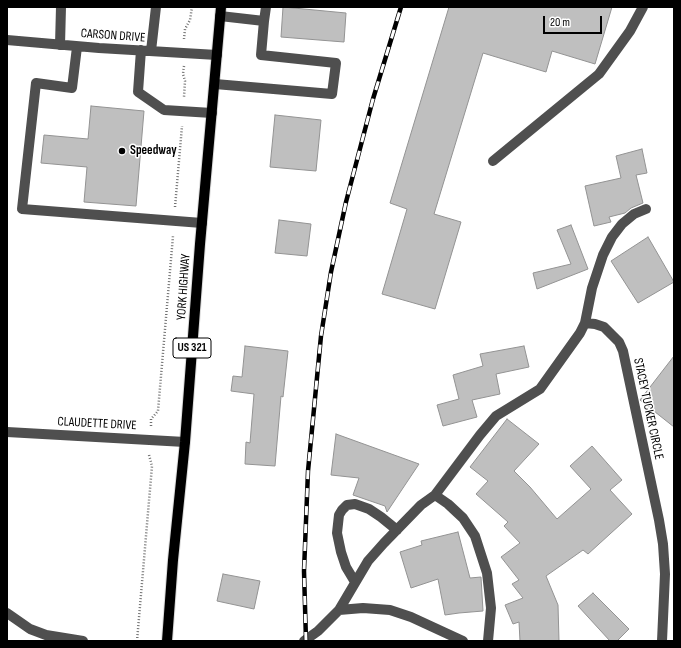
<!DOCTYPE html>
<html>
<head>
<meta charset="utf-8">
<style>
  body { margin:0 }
  #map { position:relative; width:681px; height:648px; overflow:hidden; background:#fff; font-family:"Sofia Sans Condensed",sans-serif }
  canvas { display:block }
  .frame { position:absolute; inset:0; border:8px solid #000; pointer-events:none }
  .scale { position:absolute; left:543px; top:16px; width:59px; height:18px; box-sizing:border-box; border:2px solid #000; border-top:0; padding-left:5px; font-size:12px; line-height:14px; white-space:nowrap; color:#000; -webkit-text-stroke:3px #fff; paint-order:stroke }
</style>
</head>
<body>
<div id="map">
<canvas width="681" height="648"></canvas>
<div class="frame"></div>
<div class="scale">20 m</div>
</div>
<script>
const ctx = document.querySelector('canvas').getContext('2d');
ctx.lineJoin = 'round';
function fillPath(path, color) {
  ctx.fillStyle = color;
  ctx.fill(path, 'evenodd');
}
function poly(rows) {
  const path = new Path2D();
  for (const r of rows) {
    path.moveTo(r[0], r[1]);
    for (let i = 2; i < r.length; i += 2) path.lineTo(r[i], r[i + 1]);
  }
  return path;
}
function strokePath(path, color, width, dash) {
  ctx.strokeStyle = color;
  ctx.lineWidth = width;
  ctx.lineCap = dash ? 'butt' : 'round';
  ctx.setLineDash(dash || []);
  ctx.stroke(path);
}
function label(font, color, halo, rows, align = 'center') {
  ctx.font = font + ' "Sofia Sans Condensed",sans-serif';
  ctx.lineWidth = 3;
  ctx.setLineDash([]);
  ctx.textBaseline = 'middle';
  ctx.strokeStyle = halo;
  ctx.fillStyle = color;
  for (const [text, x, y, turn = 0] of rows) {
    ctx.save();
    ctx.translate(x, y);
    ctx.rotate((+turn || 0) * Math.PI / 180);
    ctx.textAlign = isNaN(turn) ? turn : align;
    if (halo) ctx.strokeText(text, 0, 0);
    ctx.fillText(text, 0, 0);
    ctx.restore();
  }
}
const building = poly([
  [283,7,346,13,344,42,281,37,283,7],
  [449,7,612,7,595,64,552,51,546,72,483,53,434,214,461,222,435,309,382,294,407,209,390,203,449,7],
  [91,106,144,111,136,206,84,202,87,167,41,163,44,135,88,139,91,106],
  [275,115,321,120,316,171,270,167,275,115],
  [642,149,647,173,636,175,643,203,631,208,625,213,609,217,611,222,594,226,585,186,621,178,616,156,642,149],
  [279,220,311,224,307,256,275,253,279,220],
  [571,225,588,269,537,289,533,273,571,264,557,230,571,225],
  [648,237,674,282,638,303,611,261,648,237],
  [245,346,288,351,283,397,281,396,275,466,245,464,246,442,250,443,254,394,231,391,233,376,242,377,245,346],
  [524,346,529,367,496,374,500,394,472,400,477,417,443,426,437,405,459,399,453,375,483,366,480,354,524,346],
  [674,356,674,427,640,400,674,356],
  [507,419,539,444,514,471,530,487,557,519,591,489,570,466,592,446,622,480,610,490,632,514,588,554,583,550,546,576,558,605,559,641,520,641,519,622,513,624,505,605,523,598,512,584,519,580,501,557,520,543,504,526,508,522,476,494,488,481,470,467,507,419],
  [336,434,419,464,387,512,385,506,353,495,359,478,331,475,336,434],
  [458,532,470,578,481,577,483,611,459,613,445,615,438,579,411,588,400,552,422,545,421,541,458,532],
  [223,574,260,581,254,609,217,601,223,574],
  [593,593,629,629,617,641,610,641,578,606,593,593]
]);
const path = poly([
  [184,39,185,29,190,20,192,7],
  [184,66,183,74,185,81,184,97],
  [175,207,182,126],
  [151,426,151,419,158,411,173,236],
  [137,641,152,466,149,455]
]);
const minor = poly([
  [220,16,264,21,266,7],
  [7,40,99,48,217,55],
  [60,45,61,7],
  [77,47,72,88,36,83,22,209,202,223],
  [141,50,138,92,164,110,212,113],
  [151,51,156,7],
  [215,84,332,94,336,63,261,55,264,21],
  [493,161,599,74,630,31,643,7],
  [585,323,595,324,604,327,619,342,623,351,659,520,663,544,665,574,662,641],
  [7,432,185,442],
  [435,495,448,504,463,518,475,536,487,573,491,608,488,641],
  [355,582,346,567,341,552,337,533,339,515,342,510,347,505,355,504,369,509,381,517,397,530],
  [339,610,363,608,390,610,411,617,463,641],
  [7,613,30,629,46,635,83,641],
  [304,641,318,631,339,610,368,561,384,543,421,505,435,495,480,435,496,416,540,389,580,333,585,323,592,288,603,255,612,237,622,224,634,214,646,209]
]);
const major = poly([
  [167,641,173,560,185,442,200,244,221,7]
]);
const rail = poly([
  [306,641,304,571,308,471,321,336,331,272,346,202,373,99,401,7]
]);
const markers = [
  [122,151,4,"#000"]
];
const shields = [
  [192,348,38]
];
const shieldNames = [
  ["US 321",192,348]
];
const streetNames = [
  ["CARSON DRIVE",113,36,4],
  ["YORK HIGHWAY",184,287,-86],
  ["STACEY TUCKER CIRCLE",648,409,78],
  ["CLAUDETTE DRIVE",97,424,3]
];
const poiNames = [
  ["Speedway",130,151]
];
fillPath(building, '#bfbfbf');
strokePath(building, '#939393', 1);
strokePath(major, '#dbdbdb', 12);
strokePath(path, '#717171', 2.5, [1, 2]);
strokePath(minor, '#4f4f4f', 10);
strokePath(major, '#000', 10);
strokePath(rail, '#000', 4.5);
strokePath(rail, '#fff', 3, [9]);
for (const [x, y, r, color] of markers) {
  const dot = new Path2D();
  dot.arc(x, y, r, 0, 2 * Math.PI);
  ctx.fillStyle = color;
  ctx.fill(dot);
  strokePath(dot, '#fff', 1.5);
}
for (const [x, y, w] of shields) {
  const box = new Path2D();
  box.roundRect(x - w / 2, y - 10, w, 20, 3);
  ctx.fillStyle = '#fff';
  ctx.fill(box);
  strokePath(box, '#000', 1);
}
label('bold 12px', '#000', null, shieldNames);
label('13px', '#000', '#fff', streetNames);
label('bold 13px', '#000', '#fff', poiNames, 'left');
</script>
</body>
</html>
